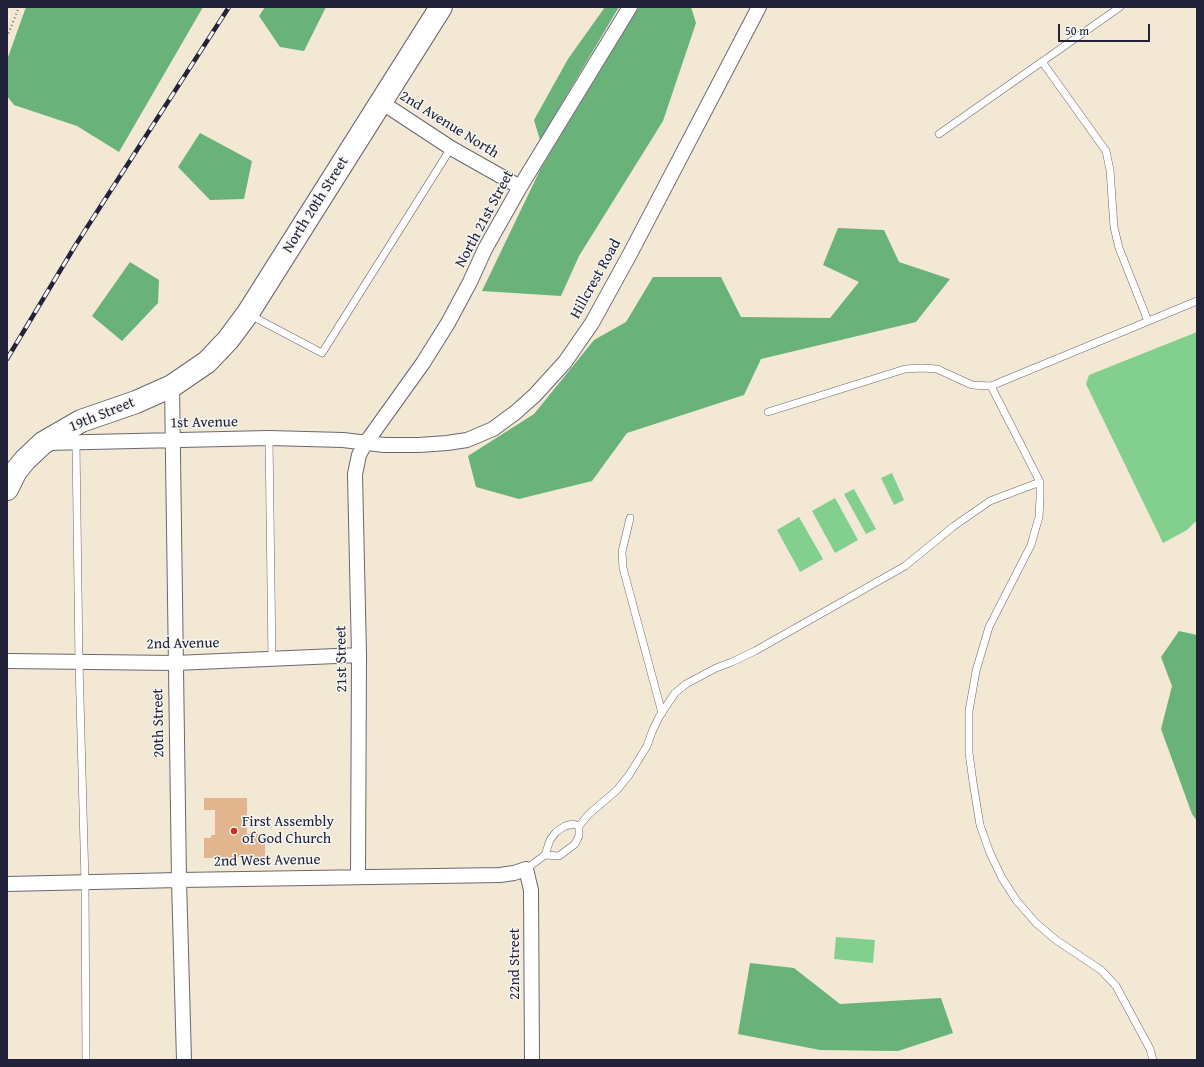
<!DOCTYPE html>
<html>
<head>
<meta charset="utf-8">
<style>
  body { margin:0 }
  #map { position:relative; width:1204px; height:1067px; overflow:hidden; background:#f2e8d4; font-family:"Gentium Book Plus",serif }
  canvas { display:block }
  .frame { position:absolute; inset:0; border:8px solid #22223b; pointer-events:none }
  .scale { position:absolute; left:1058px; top:24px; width:92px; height:18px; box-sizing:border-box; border:2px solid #22223b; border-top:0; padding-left:5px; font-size:12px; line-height:14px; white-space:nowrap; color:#22223b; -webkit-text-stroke:3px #f6f6f2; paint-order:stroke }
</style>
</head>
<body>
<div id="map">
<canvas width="1204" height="1067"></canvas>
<div class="frame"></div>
<div class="scale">50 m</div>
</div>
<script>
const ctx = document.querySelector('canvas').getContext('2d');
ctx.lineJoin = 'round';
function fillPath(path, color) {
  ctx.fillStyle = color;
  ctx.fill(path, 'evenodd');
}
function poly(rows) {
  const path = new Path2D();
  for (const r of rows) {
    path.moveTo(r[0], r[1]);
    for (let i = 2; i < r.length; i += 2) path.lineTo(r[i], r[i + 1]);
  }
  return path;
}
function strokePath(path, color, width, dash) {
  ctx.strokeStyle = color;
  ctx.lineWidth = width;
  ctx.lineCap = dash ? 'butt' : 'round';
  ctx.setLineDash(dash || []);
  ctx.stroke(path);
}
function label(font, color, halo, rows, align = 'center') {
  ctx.font = font + ' "Gentium Book Plus",serif';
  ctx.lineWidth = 3;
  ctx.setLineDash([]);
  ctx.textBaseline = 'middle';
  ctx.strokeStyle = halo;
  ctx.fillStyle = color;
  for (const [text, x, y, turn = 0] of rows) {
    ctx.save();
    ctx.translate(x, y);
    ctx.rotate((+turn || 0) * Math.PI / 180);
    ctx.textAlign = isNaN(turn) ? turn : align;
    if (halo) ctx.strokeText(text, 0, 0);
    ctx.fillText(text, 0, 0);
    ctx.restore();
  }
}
const green = poly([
  [1197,332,1197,520,1187,530,1163,543,1086,384,1089,375],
  [892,473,904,500,894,505,881,478],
  [854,489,876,529,866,534,844,494],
  [835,498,858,540,835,553,812,511],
  [799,517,823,559,800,572,777,530],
  [836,937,875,940,873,963,834,959]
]);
const forest = poly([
  [26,7,203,7,119,152,77,126,14,105,7,96,7,60],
  [265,7,326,7,304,51,280,47,259,16],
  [605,7,619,7,540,140,534,120,568,59],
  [639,7,691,7,696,23,663,121,579,256,561,296,482,291,541,168],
  [200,133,252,161,244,199,210,200,178,167],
  [838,228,884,230,899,262,950,279,916,322,761,359,744,395,627,433,592,481,519,499,476,487,468,456,534,414,594,340,626,322,653,277,721,277,741,317,830,318,859,282,823,265],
  [130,262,159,280,158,303,122,341,92,316],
  [1179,631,1197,635,1197,821,1192,814,1161,729,1172,686,1161,657],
  [750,963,794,968,840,1004,941,998,953,1033,898,1051,820,1050,738,1034]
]);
const building = poly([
  [204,798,247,798,247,834,259,834,260,837,265,837,265,857,204,858,204,838,211,838,211,835,215,835,215,810,204,810]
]);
const path = poly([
  [7,37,19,7]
]);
const lane = poly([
  [1043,63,1106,151,1110,170,1114,227,1119,248,1148,321],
  [939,134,1120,7],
  [250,315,322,353,451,148],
  [768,412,905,369,922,368,937,369,972,385,991,386],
  [269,438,272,659],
  [76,443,79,662,85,882,86,1060],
  [630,518,622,552,623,568,662,713],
  [579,826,589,814,617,790,629,775,647,746,652,732,659,717,675,693,686,684,716,668,732,662,755,651,905,566,954,526,990,501,1040,482],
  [526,869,545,855,550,840,556,832,565,826,573,824,579,826,579,836,575,844,559,856,545,855],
  [1153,1060,1150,1049,1116,986,1101,970,1056,940,1036,923,1016,900,1002,878,990,853,980,825,973,782,969,753,969,711,976,671,989,627,1031,545,1039,517,1040,499,1040,482,991,386,1197,301]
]);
const street = poly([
  [381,102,451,148,520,187],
  [172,386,179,880,184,1060],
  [45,443,269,438,343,440,384,445,419,445,447,443,467,440,493,429,516,412,535,395,565,362,592,323,630,254,759,7],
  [7,661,175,663,359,655],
  [358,877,359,655,355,474,359,455,365,444,423,363,448,323,470,282,485,249,520,187,630,7],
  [7,884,179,880,500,875,514,873,526,869,531,890,532,1060]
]);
const primary = poly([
  [7,489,16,471,25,460,43,443,81,421,136,402,172,386,207,362,228,340,248,313,441,7]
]);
const rail = poly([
  [7,359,75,246,229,7]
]);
const markers = [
  [234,831,4,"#c8321e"]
];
const streetNames = [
  ["2nd Avenue North",449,125,32],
  ["North 20th Street",316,205,-58],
  ["North 21st Street",485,219,-62],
  ["Hillcrest Road",596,279,-61],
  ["19th Street",102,415,-22],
  ["1st Avenue",204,423,-1],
  ["2nd Avenue",183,644,-1],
  ["21st Street",342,659,-91],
  ["20th Street",159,723,-91],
  ["2nd West Avenue",267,861,-1],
  ["22nd Street",515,964,-90]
];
const poiNames = [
  ["First Assembly",242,822],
  ["of God Church",242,839]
];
fillPath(green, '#82cf8e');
fillPath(forest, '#69b279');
fillPath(building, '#e1b68e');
strokePath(lane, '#6b6771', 8);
strokePath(street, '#6b6771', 16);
strokePath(primary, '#6b6771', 24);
strokePath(path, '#6b6771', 2, [1, 3]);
strokePath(lane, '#fff', 7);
strokePath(street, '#fff', 14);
strokePath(primary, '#fff', 22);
strokePath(rail, '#22223b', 4.5);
strokePath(rail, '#f6f6f2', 3, [9]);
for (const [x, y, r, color] of markers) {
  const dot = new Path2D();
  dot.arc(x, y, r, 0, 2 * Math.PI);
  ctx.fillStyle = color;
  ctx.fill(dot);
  strokePath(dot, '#f6f6f2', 1.5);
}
label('15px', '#22223b', '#f6f6f2', streetNames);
label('15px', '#22223b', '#f6f6f2', poiNames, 'left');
</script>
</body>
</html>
